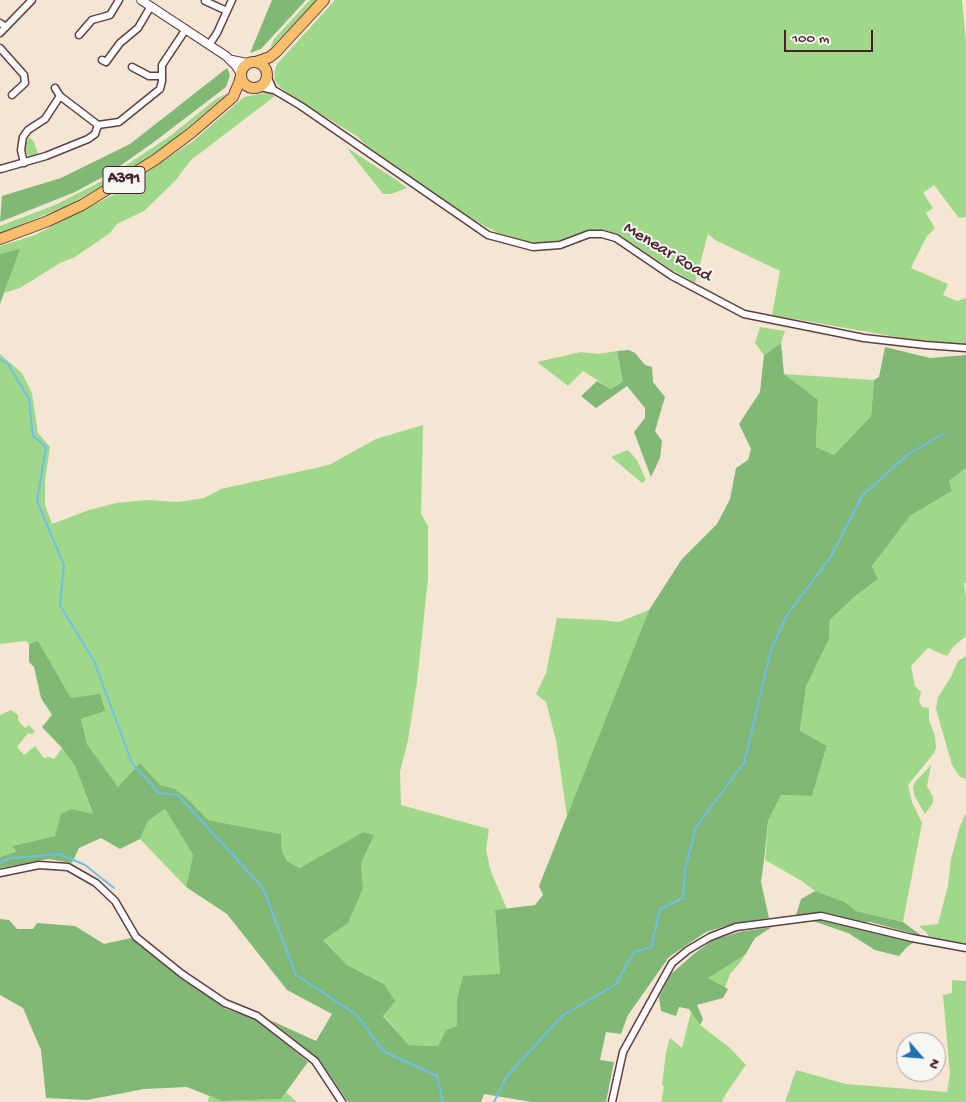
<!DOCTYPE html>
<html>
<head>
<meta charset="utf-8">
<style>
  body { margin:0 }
  #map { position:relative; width:966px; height:1102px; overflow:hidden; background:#f5e6d4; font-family:"Gochi Hand",sans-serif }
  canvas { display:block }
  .north { position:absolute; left:896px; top:1032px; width:50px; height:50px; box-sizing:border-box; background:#f6f6f2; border:1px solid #b1a0a2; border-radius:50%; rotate:117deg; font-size:14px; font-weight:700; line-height:20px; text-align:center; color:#4a1f2b }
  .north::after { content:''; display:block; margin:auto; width:18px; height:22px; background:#1f6fb2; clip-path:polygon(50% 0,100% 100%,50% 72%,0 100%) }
  .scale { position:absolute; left:784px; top:30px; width:89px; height:22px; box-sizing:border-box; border:2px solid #4a1f2b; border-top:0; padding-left:6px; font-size:15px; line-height:18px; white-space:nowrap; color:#4a1f2b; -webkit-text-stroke:4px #f6f6f2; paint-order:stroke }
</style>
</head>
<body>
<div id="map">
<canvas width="966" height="1102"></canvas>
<div class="north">N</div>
<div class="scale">100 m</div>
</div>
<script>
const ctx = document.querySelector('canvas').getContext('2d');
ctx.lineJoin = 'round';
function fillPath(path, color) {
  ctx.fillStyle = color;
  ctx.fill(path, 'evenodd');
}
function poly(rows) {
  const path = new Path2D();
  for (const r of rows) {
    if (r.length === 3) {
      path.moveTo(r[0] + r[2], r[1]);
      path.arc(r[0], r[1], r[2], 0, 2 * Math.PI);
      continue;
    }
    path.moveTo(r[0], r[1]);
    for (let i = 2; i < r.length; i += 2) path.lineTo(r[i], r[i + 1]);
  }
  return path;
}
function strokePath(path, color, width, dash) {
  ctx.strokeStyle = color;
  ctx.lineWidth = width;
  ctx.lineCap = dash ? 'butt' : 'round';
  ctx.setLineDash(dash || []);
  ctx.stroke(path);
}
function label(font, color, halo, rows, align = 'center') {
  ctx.font = font + ' "Gochi Hand",sans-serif';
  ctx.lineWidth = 4;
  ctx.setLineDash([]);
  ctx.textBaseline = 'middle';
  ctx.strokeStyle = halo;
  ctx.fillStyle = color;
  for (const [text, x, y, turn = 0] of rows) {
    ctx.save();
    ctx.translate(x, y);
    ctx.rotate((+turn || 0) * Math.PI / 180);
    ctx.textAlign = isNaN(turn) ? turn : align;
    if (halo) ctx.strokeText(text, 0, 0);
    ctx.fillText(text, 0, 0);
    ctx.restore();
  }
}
const green = poly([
  [310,0,317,0,269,50,274,39],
  [335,0,962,0,966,42,966,217,959,218,934,185,923,193,933,208,926,213,935,228,927,236,911,268,948,284,943,295,957,301,966,298,966,345,925,342,772,315,780,271,715,240,708,234,695,283,669,268,621,236,605,230,584,233,559,242,533,243,498,233,465,215,366,145,358,137,290,95,280,87,275,81,274,73,277,64],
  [270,92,275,96,191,160,175,181,144,211,117,224,110,233,75,257,60,263,20,288,4,293,19,250,0,254,0,246,35,235,115,194,193,141,244,97],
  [228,93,168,144,122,175,64,207,0,233,0,226,55,205,104,180,170,136,216,99],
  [29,137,34,142,38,154,29,156,27,154,25,147],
  [346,147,395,179,407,188,391,194,383,194],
  [760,327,785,331,781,343,764,355,755,343],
  [617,351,624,380,611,389,583,371,568,386,537,362,581,352,598,354],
  [0,354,22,373,32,393,38,433,50,447,45,481,45,505,52,524,89,510,116,503,147,500,179,502,204,498,221,489,329,465,376,439,423,425,421,514,428,526,428,579,417,682,408,740,400,772,401,805,489,829,486,850,491,872,507,909,495,910,500,974,457,999,457,1027,446,1030,438,1046,409,1045,383,1015,384,984,347,965,322,939,363,888,361,863,363,832,301,868,287,861,282,851,281,834,208,820,190,801,176,790,160,785,140,764,118,788,87,744,81,719,105,711,71,698,38,642,29,644,26,641,0,644],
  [784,374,874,380,871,416,834,455,816,447,818,401],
  [628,450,637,460,646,480,642,483,611,457],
  [966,468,966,582,964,584,966,597,966,636,953,647,947,656,928,648,911,666,915,686,921,692,919,701,922,707,929,708,929,720,935,736,936,748,934,753,908,785,912,802,922,823,903,922,856,911,845,902,815,891,800,880,765,860,768,821,781,795,812,796,827,747,800,732,806,687,829,639,830,620,853,598,878,579,872,566,910,516,952,491,949,481],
  [649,610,567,816,556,740,546,702,536,694,546,673,557,618,601,620,619,622],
  [966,656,966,779,960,777,952,765,936,709,938,697,951,677,958,661],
  [11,710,18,715,18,720,25,728,29,725,35,732,32,734,28,733,17,747,24,755,35,746,44,758,49,757,54,759,62,748,75,766,93,815,72,809,55,836,12,846,16,853,0,857,0,715],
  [931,765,927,786,933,797,933,803,925,814,915,797,913,788,915,782],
  [165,809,193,855,186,887,140,839,148,821],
  [966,813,966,944,930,938,926,932,919,926,938,924,948,886,951,859,960,826],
  [745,955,739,964,730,974,725,988,707,978],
  [952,980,966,981,966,1102,785,1102,796,1070,846,1084,947,1092,950,1074,943,995,952,993],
  [691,1012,700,1025,729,1047,746,1065,725,1095,722,1102,661,1102,664,1087,662,1085,666,1052,670,1038,682,1048],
  [286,1092,297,1102,208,1102,209,1096,222,1101,281,1099]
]);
const forest = poly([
  [272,0,306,0,261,49,250,53],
  [227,68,230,75,226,87,154,142,110,173,75,192,0,222,2,196,61,178,130,144],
  [20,249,0,304,0,254],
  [781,343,784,374,818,400,816,447,834,455,871,416,874,380,879,377,885,347,930,358,966,355,966,468,949,481,952,491,910,516,872,566,878,579,853,598,830,620,829,639,806,687,800,731,827,746,812,796,781,795,768,821,764,860,761,882,769,918,736,923,706,932,669,957,628,1015,621,1034,606,1032,600,1060,614,1062,606,1102,532,1102,484,1094,481,1102,348,1102,318,1058,270,1020,316,1041,332,1014,287,990,227,914,186,887,193,855,165,809,148,821,140,839,120,849,101,838,79,848,72,863,48,859,0,868,0,857,16,852,12,846,55,836,61,814,72,809,93,814,75,766,62,748,42,727,52,715,41,698,34,667,29,662,29,644,38,641,71,698,100,694,105,711,81,719,87,744,118,787,140,763,160,785,175,789,190,801,208,820,281,834,282,851,287,861,300,868,363,832,374,835,361,863,363,888,348,923,323,940,347,965,384,984,395,1001,383,1016,409,1045,438,1046,446,1030,457,1026,457,999,463,976,500,974,495,910,535,905,543,895,539,886,649,610,682,559,717,524,730,499,736,468,748,460,751,449,739,424,760,392,764,355],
  [629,350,635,353,645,365,652,367,653,382,665,397,655,431,662,441,660,458,651,477,634,432,645,418,645,408,627,386,596,408,581,396,597,381,611,389,623,381,617,351],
  [815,891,845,902,856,911,903,922,922,936,870,922,863,923,820,913,796,915,801,899],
  [822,918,916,941,907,947,899,956,875,950,848,933,810,920],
  [0,919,9,920,17,929,33,929,37,923,75,926,104,944,131,938,182,978,226,1009,255,1019,308,1062,281,1099,222,1101,187,1087,144,1089,87,1100,46,1098,41,1050,23,1008,0,995],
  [772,927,755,938,745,955,708,978,728,989,723,998,697,1005,703,1019,700,1025,689,1009,679,1007,676,1016,661,1011,659,997,671,974,695,953,713,940,739,932]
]);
const stream = poly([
  [0,359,8,364,29,399,33,436,46,447,37,501,64,565,60,605,94,661,132,763,159,793,178,795,263,888,296,975,357,1015,383,1051,437,1076,443,1102],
  [0,862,12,858,60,854,85,865,114,888],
  [494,1102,507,1076,562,1016,616,984,634,952,651,947,660,909,683,898,685,869,696,827,744,763,771,650,787,615,830,558,862,496,907,455,944,433]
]);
const minor = poly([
  [205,1,227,11],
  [0,23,6,27],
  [0,33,32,0],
  [79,35,92,20,110,15,119,0],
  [209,45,217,33,232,0],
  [0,48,24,75,25,83,12,95],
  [102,60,106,62,120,43,138,28,151,6],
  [132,67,149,76,161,76],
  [267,76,273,89],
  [260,87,274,90,301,106,488,235,533,247,560,245,589,234,602,234,616,238,672,276,744,314,864,338,925,345,966,348],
  [55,88,60,96,98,125,119,122,160,89,162,81,162,65,186,29],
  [24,163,21,150,23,137,28,130,45,119,60,96],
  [1,169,46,156,88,139,95,134,98,125],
  [0,873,39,865,68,867,96,883,115,901,136,937,182,974,225,1003,257,1016,315,1061,342,1102],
  [612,1102,623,1052,672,963,688,950,710,937,736,927,821,916,912,938,966,948]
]);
const tertiary = poly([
  [141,0,226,56,236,66,241,74],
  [232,60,247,63]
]);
const trunk = poly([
  [254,75,13],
  [256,62,270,57,276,52,324,0],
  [0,239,48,221,82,205,155,160,191,133,233,97,239,83,241,76]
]);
const shields = [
  [124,180,42]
];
const shieldNames = [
  ["A391",124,180]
];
const streetNames = [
  ["Menear Road",667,253,31]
];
fillPath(green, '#a0d88a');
fillPath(forest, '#80b876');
strokePath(stream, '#6fbfea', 2);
strokePath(minor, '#643d44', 9);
strokePath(tertiary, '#643d44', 10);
strokePath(trunk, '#643d44', 12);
strokePath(minor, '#fff', 6);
strokePath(tertiary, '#fff', 8);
strokePath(trunk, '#f9bf6d', 10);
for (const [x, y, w] of shields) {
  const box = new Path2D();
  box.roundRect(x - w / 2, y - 13.5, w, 27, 4);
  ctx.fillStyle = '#f6f6f2';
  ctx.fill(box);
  strokePath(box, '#4a1f2b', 1);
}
label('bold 16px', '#4a1f2b', null, shieldNames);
label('18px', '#4a1f2b', '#f6f6f2', streetNames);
</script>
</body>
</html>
